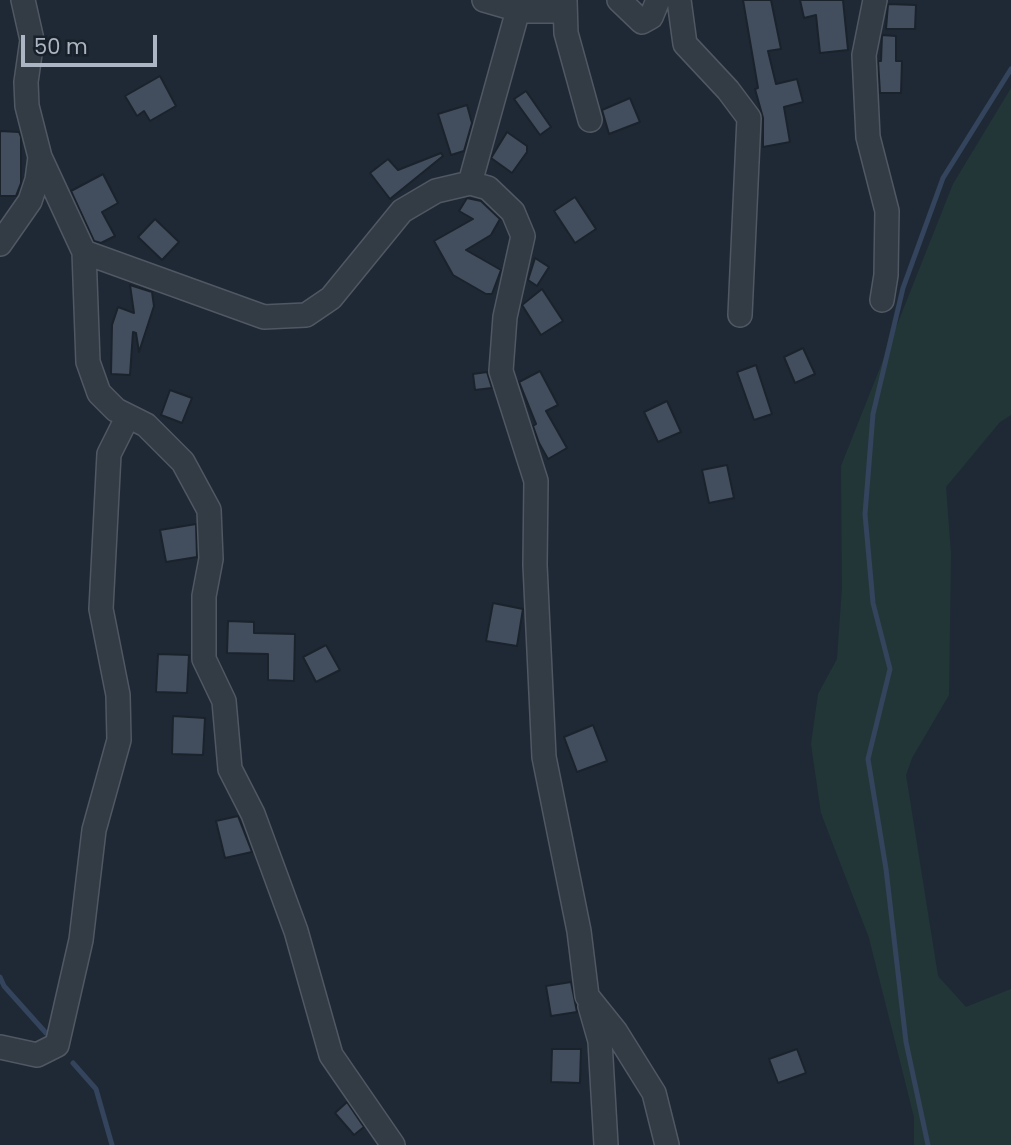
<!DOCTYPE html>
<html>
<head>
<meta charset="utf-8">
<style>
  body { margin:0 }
  #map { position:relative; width:1011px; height:1145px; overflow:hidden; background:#1f2935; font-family:Poppins,sans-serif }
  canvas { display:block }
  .scale { position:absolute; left:21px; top:35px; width:136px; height:32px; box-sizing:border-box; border:4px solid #acb5c3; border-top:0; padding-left:9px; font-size:21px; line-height:24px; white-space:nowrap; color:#acb5c3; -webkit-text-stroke:5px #18202a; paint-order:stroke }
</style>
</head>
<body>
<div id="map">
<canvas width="1011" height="1145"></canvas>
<div class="scale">50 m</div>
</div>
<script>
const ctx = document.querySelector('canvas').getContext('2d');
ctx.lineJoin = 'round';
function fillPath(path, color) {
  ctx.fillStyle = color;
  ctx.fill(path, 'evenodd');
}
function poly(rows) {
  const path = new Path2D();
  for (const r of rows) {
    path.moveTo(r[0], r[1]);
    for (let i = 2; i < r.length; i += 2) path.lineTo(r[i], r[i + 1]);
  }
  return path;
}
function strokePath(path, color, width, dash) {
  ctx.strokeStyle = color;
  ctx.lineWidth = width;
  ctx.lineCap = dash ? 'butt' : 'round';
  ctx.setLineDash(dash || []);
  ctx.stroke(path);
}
const green = poly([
  [1011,88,1011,415,1000,422,946,487,951,554,949,695,912,758,906,775,938,976,966,1007,1011,989,1011,1145,914,1145,914,1117,869,938,821,813,811,744,818,694,837,659,842,588,841,466,953,184]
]);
const stream = poly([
  [0,977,4,986,46,1033],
  [73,1063,96,1089,112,1145],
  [928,1145,906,1042,886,869,868,759,890,669,873,603,865,514,873,414,903,288,943,178,1011,69]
]);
const building = poly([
  [743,0,771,0,781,49,768,51,776,84,797,79,803,102,784,107,790,142,763,147,763,118,755,89,758,88,743,0],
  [800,0,843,0,848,50,820,53,816,15,804,18,800,0],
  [888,4,916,5,915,29,886,29,888,4],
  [882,35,896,36,896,61,902,61,901,93,880,93,878,61,881,61,882,35],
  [160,76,176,106,150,121,144,111,137,116,125,96,160,76],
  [526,91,551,127,540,135,514,99,526,91],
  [630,98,640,122,609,134,602,110,630,98],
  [467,105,472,123,464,151,451,155,438,114,467,105],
  [0,131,19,132,21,137,21,183,16,196,0,196,0,131],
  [507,132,527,146,527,152,512,173,491,158,507,132],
  [441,153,443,156,390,199,370,173,388,159,398,170,441,153],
  [103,174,118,203,102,212,115,236,101,243,94,241,71,191,103,174],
  [575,197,596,229,575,243,554,211,575,197],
  [467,198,481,201,500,219,491,235,466,250,501,270,492,294,486,294,453,275,434,241,473,219,459,211,467,198],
  [155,219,179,242,162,260,138,237,155,219],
  [535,258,549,267,537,286,528,280,535,258],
  [130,285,152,292,154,306,139,352,136,333,133,332,130,375,111,374,112,325,118,307,134,313,130,285],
  [542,289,563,321,541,335,522,305,542,289],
  [803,348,815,374,795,383,784,357,803,348],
  [756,365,772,414,754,420,737,372,756,365],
  [540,371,558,405,546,411,567,448,548,459,539,443,533,426,536,424,519,382,540,371],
  [487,372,492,388,475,390,473,374,487,372],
  [170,390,192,398,182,423,161,415,170,390],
  [667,401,681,432,658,442,644,412,667,401],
  [727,465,734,498,709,503,702,470,727,465],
  [196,524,197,557,166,562,160,530,196,524],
  [493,603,523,609,517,646,486,641,493,603],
  [228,621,254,622,254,633,295,634,294,681,268,680,268,654,227,653,228,621],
  [326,645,340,670,316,682,303,657,326,645],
  [158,654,189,655,187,693,156,692,158,654],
  [173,716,205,718,203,755,172,754,173,716],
  [593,725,607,761,577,772,564,737,593,725],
  [238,816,252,852,225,858,216,821,238,816],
  [571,982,577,1012,551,1016,546,986,571,982],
  [552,1049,581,1049,580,1083,551,1082,552,1049],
  [797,1049,806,1073,778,1083,769,1059,797,1049],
  [347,1102,364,1127,354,1135,335,1113,347,1102]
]);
const street = poly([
  [484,0,522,11,563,11],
  [565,0,566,33,590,120],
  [619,0,642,22,651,17,658,0],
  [679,0,685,44,728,90,749,118,740,315],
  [875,0,864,55,868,137,887,211,886,275,882,300],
  [40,157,84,252,88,362,99,393,116,410,146,425,183,462,209,510,211,559,204,596,204,659,224,701,230,769,253,814,296,931,331,1055,393,1145],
  [470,183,518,10],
  [0,244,30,201,37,180,40,157,27,106,26,82,32,40,23,0],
  [84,252,264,317,306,315,331,298,402,211,436,191,470,183,488,188,513,212,523,236,505,317,501,371,536,481,535,565,544,757,579,931,587,996,616,1032,654,1093,667,1145],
  [590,1006,600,1041,606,1145],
  [0,1047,37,1055,57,1045,81,940,94,830,119,740,118,695,101,609,109,454,128,416]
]);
fillPath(green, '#223637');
strokePath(stream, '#33445c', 5);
fillPath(building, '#424e5d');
strokePath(building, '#1a222c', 2);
strokePath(street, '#505864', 26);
strokePath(street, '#333b45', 23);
</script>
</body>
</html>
